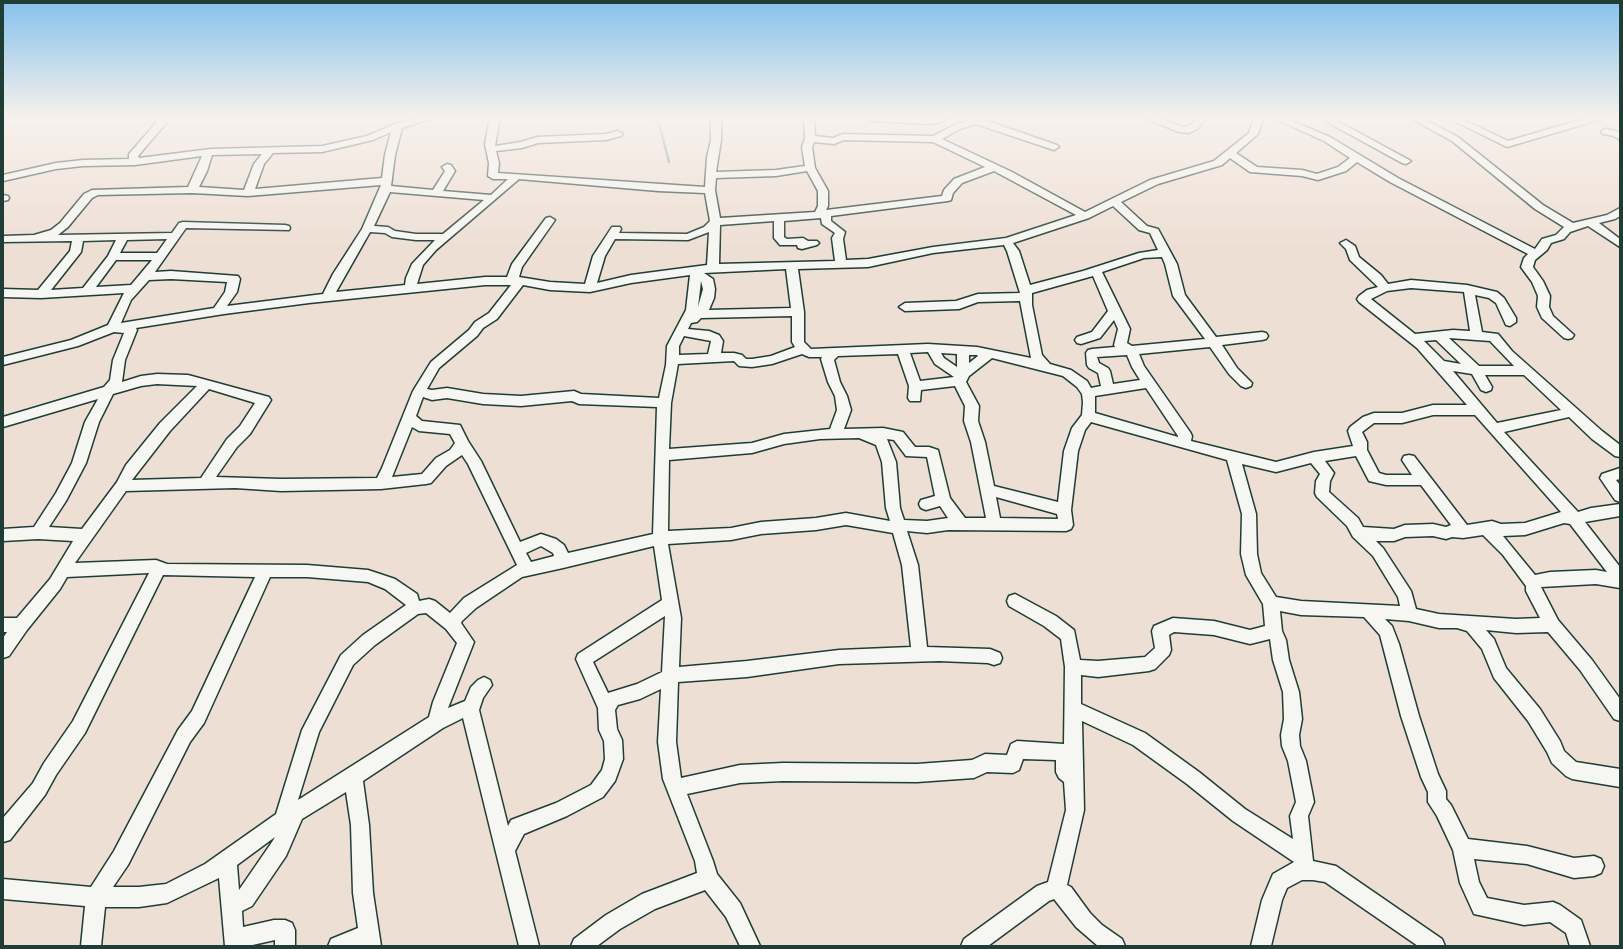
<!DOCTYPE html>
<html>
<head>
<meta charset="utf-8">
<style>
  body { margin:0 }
  #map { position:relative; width:1623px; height:949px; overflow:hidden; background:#eedfd4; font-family:Mynerve,sans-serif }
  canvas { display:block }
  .frame { position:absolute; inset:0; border:4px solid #1f3d34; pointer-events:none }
</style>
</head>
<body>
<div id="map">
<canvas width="1623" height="949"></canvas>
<div class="frame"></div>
</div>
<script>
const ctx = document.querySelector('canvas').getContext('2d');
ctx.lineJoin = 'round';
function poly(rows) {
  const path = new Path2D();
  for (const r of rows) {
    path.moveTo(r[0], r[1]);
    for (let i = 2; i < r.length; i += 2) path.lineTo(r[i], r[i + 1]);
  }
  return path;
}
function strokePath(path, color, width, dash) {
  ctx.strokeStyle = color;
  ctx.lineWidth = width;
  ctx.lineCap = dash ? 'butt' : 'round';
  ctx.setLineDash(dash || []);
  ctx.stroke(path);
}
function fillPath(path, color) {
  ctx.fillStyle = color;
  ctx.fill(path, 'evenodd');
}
const stream = poly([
  [653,117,659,124,669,162]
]);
const minor = poly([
  [3,117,11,117,3,121,3,117],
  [154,117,164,117,166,123,138,156,139,158,211,149,322,146,367,136,395,124,419,117,433,117,431,119,402,128,395,155,391,186,433,190,445,171,442,167,447,164,451,165,455,171,443,191,491,195,508,179,493,179,488,176,489,163,485,144,490,117,500,117,495,146,521,142,537,137,606,134,618,131,623,134,621,136,606,140,538,143,522,148,496,151,499,163,498,173,705,187,707,157,711,140,711,117,721,117,721,140,716,172,776,170,805,166,802,147,805,139,804,117,814,117,815,136,833,138,843,134,933,136,954,125,968,120,965,117,976,117,1057,145,1059,147,1054,150,976,124,960,129,942,139,1012,172,1085,212,1150,180,1214,161,1249,133,1254,117,1264,117,1258,134,1236,153,1257,167,1302,170,1317,174,1338,167,1350,158,1324,141,1271,117,1283,117,1330,137,1398,178,1535,249,1542,239,1556,235,1564,227,1535,209,1452,141,1408,117,1420,117,1458,137,1543,205,1573,223,1607,215,1620,208,1620,216,1615,219,1599,223,1620,239,1620,247,1588,226,1570,232,1564,239,1551,243,1547,250,1535,260,1533,267,1543,281,1550,296,1549,307,1553,316,1574,335,1572,338,1568,339,1564,338,1542,318,1537,307,1538,296,1532,282,1521,267,1524,258,1528,254,1390,182,1357,162,1346,171,1318,180,1302,176,1250,172,1230,158,1222,165,1158,184,1121,202,1147,226,1158,229,1177,264,1185,295,1216,337,1262,332,1266,333,1268,336,1266,339,1262,340,1222,345,1237,368,1252,383,1251,386,1246,388,1241,386,1229,374,1210,347,1139,354,1144,366,1190,432,1192,436,1191,441,1276,462,1314,452,1353,446,1348,431,1350,427,1363,417,1374,413,1402,413,1433,405,1467,405,1417,348,1359,302,1357,299,1359,296,1367,290,1378,287,1350,260,1346,249,1340,243,1346,240,1355,246,1359,257,1381,275,1388,284,1411,280,1467,285,1497,292,1504,298,1516,318,1516,322,1510,326,1506,325,1496,303,1489,298,1475,295,1482,332,1498,334,1512,351,1602,431,1620,445,1620,457,1615,456,1592,439,1569,417,1504,432,1578,512,1591,508,1620,504,1620,516,1585,522,1620,567,1620,588,1596,584,1541,587,1558,620,1592,660,1620,699,1620,721,1614,719,1580,670,1548,632,1516,633,1486,630,1494,639,1506,668,1540,709,1560,741,1564,751,1576,762,1620,769,1620,787,1572,779,1566,776,1552,763,1547,752,1528,721,1494,678,1482,649,1467,631,1457,628,1439,628,1409,621,1385,619,1392,626,1399,644,1419,716,1438,774,1446,791,1446,799,1451,805,1468,839,1527,846,1574,858,1594,856,1601,859,1604,866,1601,873,1594,876,1574,878,1527,864,1474,859,1479,882,1487,898,1524,905,1553,902,1560,905,1581,920,1590,946,1570,946,1566,933,1550,922,1524,925,1474,914,1460,883,1453,850,1437,816,1428,802,1428,792,1421,777,1401,716,1380,635,1364,617,1301,615,1280,611,1282,631,1286,640,1289,660,1299,692,1302,719,1299,735,1300,746,1306,761,1314,802,1308,816,1313,861,1336,866,1442,939,1445,946,1418,946,1325,882,1313,880,1302,880,1287,888,1282,900,1271,946,1251,946,1262,900,1273,874,1294,862,1233,821,1187,784,1133,745,1082,721,1084,810,1067,885,1071,887,1090,913,1102,925,1122,939,1125,946,1098,946,1076,927,1054,899,1049,901,988,946,961,946,964,939,1037,886,1048,882,1066,810,1064,782,1059,778,1056,772,1056,760,1023,759,1019,770,1013,773,987,772,974,778,917,782,783,781,740,783,687,794,713,861,717,874,740,903,760,946,740,946,726,917,705,890,655,909,620,929,597,946,571,946,574,939,606,915,642,894,697,873,695,861,663,779,658,742,661,689,640,699,618,705,615,710,617,729,622,740,623,759,615,781,603,797,567,816,524,834,515,851,539,946,519,946,463,718,443,728,363,781,369,825,373,893,381,946,328,946,331,939,358,928,353,893,351,825,346,792,302,819,286,856,252,906,242,911,243,927,274,920,285,920,292,923,295,930,295,946,275,946,275,940,248,946,225,946,219,878,167,903,139,907,105,907,101,946,81,946,85,906,3,899,3,879,91,887,114,851,178,730,192,711,255,577,163,575,85,733,56,775,45,795,10,840,3,842,3,818,33,783,44,763,73,721,149,573,67,577,60,589,27,630,9,656,3,658,3,638,7,632,3,632,3,618,17,618,50,579,73,541,38,539,3,541,3,529,34,527,56,493,72,463,85,422,98,399,3,427,3,417,104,387,110,380,113,360,124,333,114,332,78,346,3,365,3,357,71,340,108,325,124,293,41,298,3,297,3,289,38,290,70,251,72,241,3,242,3,236,34,235,51,230,60,223,84,194,92,190,188,187,202,156,135,165,83,166,56,169,3,181,3,175,56,163,83,160,129,159,129,154,156,123,154,117],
  [391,132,385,155,382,178,255,189,264,164,273,153,322,152,373,140,391,132],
  [844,140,933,142,985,167,954,179,944,190,942,196,826,210,828,206,828,191,815,168,812,147,814,142,834,144,844,140],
  [262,154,254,164,244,190,199,187,207,171,212,155,262,154],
  [807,171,818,191,818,206,815,212,720,218,715,190,716,178,776,176,807,171],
  [994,171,1076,215,1006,238,933,247,868,259,846,260,843,239,845,232,831,221,831,216,948,201,951,200,953,193,962,183,994,171],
  [519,179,658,191,705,193,710,221,704,227,687,234,619,233,621,229,620,227,612,227,593,256,585,284,550,282,519,277,522,267,555,220,550,217,546,218,512,264,507,277,485,277,417,284,423,265,436,250,519,179],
  [381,185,362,229,333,274,323,294,227,306,237,292,240,279,238,276,171,271,155,272,186,228,289,230,290,228,289,226,285,225,183,222,179,223,172,233,58,235,68,227,92,198,98,195,192,193,248,196,381,185],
  [390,192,484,200,443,234,416,234,395,231,388,227,374,226,390,192],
  [1113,206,1139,230,1150,233,1158,250,1139,253,1083,271,1030,285,1019,251,1013,243,1089,218,1113,206],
  [821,218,822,224,835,233,832,238,835,261,719,264,720,225,774,221,774,238,780,245,797,245,798,248,802,249,817,245,819,243,817,241,808,241,803,238,787,239,784,237,784,221,821,218],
  [370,232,385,233,392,237,416,240,435,240,412,264,406,278,405,285,336,292,370,232],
  [709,232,707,265,631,275,597,283,605,256,615,239,688,240,709,232],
  [167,239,157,253,120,253,127,240,167,239],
  [116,240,108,256,83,288,51,290,81,252,83,241,116,240],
  [1004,245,1007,251,1020,293,978,294,956,301,905,303,899,307,905,311,959,309,978,302,1020,301,1031,358,977,347,928,344,811,349,804,342,804,312,798,269,868,267,933,253,1004,245],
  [1162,257,1165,264,1173,296,1205,339,1132,346,1127,343,1130,329,1102,272,1144,258,1162,257],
  [116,260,152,260,131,285,96,287,116,260],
  [786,269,791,308,709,310,714,298,715,289,713,279,704,273,786,269],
  [690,275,686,310,667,346,666,365,659,398,581,394,574,391,521,396,483,394,447,388,432,390,427,389,439,368,477,336,483,328,497,319,523,285,550,290,590,292,631,283,690,275],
  [1093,276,1108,311,1092,332,1077,337,1075,340,1077,343,1081,344,1100,338,1114,320,1118,329,1114,345,1115,347,1092,349,1088,350,1086,353,1087,365,1089,368,1098,373,1101,386,1091,388,1087,381,1071,370,1050,364,1042,355,1032,305,1032,293,1093,276],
  [171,279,227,282,225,292,214,308,121,323,131,300,149,280,171,279],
  [701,281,703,289,698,307,701,281],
  [485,285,511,285,489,313,475,322,469,330,431,362,413,391,382,468,377,478,281,479,216,477,237,447,250,434,271,400,269,397,188,375,157,374,141,376,122,382,125,360,137,330,136,328,224,314,309,303,485,285],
  [1411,288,1464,292,1470,331,1453,330,1415,334,1371,299,1387,291,1411,288],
  [792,316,792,342,795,347,771,356,752,359,746,359,742,355,734,353,721,353,723,341,719,335,709,331,688,329,691,323,697,322,701,318,792,316],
  [684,336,711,341,708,354,679,355,679,346,684,336],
  [1449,338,1490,341,1514,366,1479,366,1449,338],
  [1436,340,1461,364,1444,361,1424,341,1436,340],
  [928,352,935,364,954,377,920,381,910,353,928,352],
  [941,353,957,354,957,367,944,358,941,353],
  [802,354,809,357,822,357,821,359,828,382,835,396,837,410,830,429,784,434,752,443,669,449,671,403,678,364,734,361,739,366,752,367,772,364,802,354],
  [898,354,909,386,908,398,910,401,920,401,921,390,955,386,965,406,964,421,971,442,986,518,965,518,950,498,938,450,929,447,915,447,903,432,883,428,844,429,851,410,847,396,840,382,834,360,838,356,898,354],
  [969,355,977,355,978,356,969,363,969,355],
  [1127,355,1132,367,1140,380,1113,384,1110,371,1108,368,1099,363,1097,357,1127,355],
  [992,358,1063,376,1077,387,1082,394,1083,402,1082,415,1072,428,1064,451,1058,502,994,486,985,442,978,421,979,406,966,382,969,376,992,358],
  [1453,371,1472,374,1481,390,1486,392,1491,390,1492,387,1485,375,1524,375,1561,410,1497,423,1453,371],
  [157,384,197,386,160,423,126,465,117,482,82,529,49,527,66,501,86,463,99,422,113,394,141,386,157,384],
  [1146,388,1178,436,1178,437,1095,413,1095,396,1146,388],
  [209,389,255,403,240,426,227,439,201,478,132,480,170,431,209,389],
  [423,397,432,400,447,398,483,404,521,406,572,401,579,404,657,407,653,534,568,553,564,545,556,539,541,534,520,542,481,461,468,441,460,425,422,421,416,416,423,397],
  [1433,415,1475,415,1561,512,1525,523,1501,524,1492,521,1467,525,1414,456,1409,455,1404,456,1402,460,1412,475,1386,475,1379,473,1367,450,1367,442,1362,432,1374,423,1402,423,1433,415],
  [1091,422,1227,460,1242,514,1241,554,1246,575,1263,604,1265,626,1250,630,1214,621,1173,618,1154,626,1152,631,1155,648,1145,657,1098,661,1080,660,1074,630,1056,616,1015,594,1009,596,1007,601,1009,606,1044,626,1061,639,1065,667,1064,744,1017,741,1011,744,1007,755,985,754,972,760,917,764,783,763,740,765,681,778,676,742,678,682,747,677,839,664,939,661,988,663,994,665,1000,663,1002,658,1000,653,990,649,927,647,918,565,907,531,927,533,948,530,1066,531,1071,529,1073,525,1071,510,1078,451,1085,430,1091,422],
  [412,427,419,431,450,434,455,443,450,450,436,458,422,474,392,477,412,427],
  [859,438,876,445,882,462,886,508,890,521,846,513,816,518,761,522,731,528,668,531,669,460,752,453,784,444,820,439,859,438],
  [887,439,894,440,906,456,927,457,935,496,921,500,919,504,921,508,926,510,940,506,948,518,927,521,904,520,900,508,896,462,887,439],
  [462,455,468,464,517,565,464,598,450,613,435,601,429,599,419,601,417,594,395,579,368,570,307,565,167,564,156,560,75,563,126,491,235,488,281,491,381,489,426,484,431,483,446,466,462,455],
  [1356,456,1369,481,1386,485,1421,485,1451,525,1446,527,1433,524,1405,525,1394,529,1363,527,1358,518,1329,492,1330,481,1334,473,1325,461,1356,456],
  [1311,463,1320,474,1316,481,1315,493,1317,497,1347,526,1353,537,1373,556,1398,597,1400,606,1301,601,1276,597,1261,573,1257,554,1256,514,1242,464,1276,472,1311,463],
  [996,497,1057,514,1058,519,1000,518,996,497],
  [1564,523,1570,524,1607,572,1596,570,1550,572,1535,575,1503,536,1525,535,1564,523],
  [846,525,893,533,902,565,911,647,839,650,747,661,679,667,681,618,668,544,731,540,761,534,816,530,846,525],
  [1483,535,1503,555,1526,586,1526,591,1540,618,1516,619,1439,614,1416,609,1411,591,1383,548,1376,541,1394,541,1405,537,1433,536,1446,539,1452,537,1463,538,1483,535],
  [541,546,553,553,554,556,531,562,526,553,541,546],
  [654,546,662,600,578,654,576,659,598,708,599,730,604,741,605,759,602,770,591,785,556,803,511,820,508,826,479,710,483,698,492,685,490,680,484,677,478,680,471,687,465,701,448,708,474,642,461,623,462,621,476,608,522,577,563,568,654,546],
  [270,577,307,577,368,582,385,589,406,605,363,635,341,655,302,730,276,814,205,864,166,884,139,887,113,887,128,865,190,742,204,723,270,577],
  [426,613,446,629,457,643,433,702,429,717,298,800,319,732,353,665,375,645,418,614,426,613],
  [665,616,662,672,637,684,608,693,593,662,665,616],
  [1174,632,1214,635,1250,644,1270,639,1273,660,1283,692,1284,719,1281,735,1282,746,1288,761,1296,802,1290,816,1293,839,1245,809,1199,772,1145,733,1081,704,1081,675,1098,677,1149,671,1155,669,1169,655,1171,650,1169,635,1174,632],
  [275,837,272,842,239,890,237,865,275,837],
  [869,117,927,118,951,117,938,123,927,124,873,121,870,120,869,117],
  [1142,117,1155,117,1183,127,1191,125,1198,117,1208,117,1197,129,1189,133,1179,132,1142,117],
  [1318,117,1330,117,1411,161,1406,164,1402,163,1318,117],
  [1446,117,1458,117,1508,141,1590,117,1604,117,1602,119,1507,147,1446,117],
  [1606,129,1620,132,1620,140,1614,136,1603,134,1601,132,1603,130,1606,129],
  [3,195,8,196,9,198,8,200,3,201,3,195],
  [1620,468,1620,479,1616,480,1620,485,1620,502,1615,500,1600,478,1602,474,1620,468]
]);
strokePath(stream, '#6598a8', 2.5);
strokePath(minor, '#1f3d34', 3);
fillPath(minor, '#f6f6f2');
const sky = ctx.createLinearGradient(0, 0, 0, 250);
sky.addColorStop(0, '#86c1ed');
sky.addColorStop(0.47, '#f7f1ec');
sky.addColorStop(1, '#f7f1ec00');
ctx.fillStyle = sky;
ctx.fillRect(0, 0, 1623, 250);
</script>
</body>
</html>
